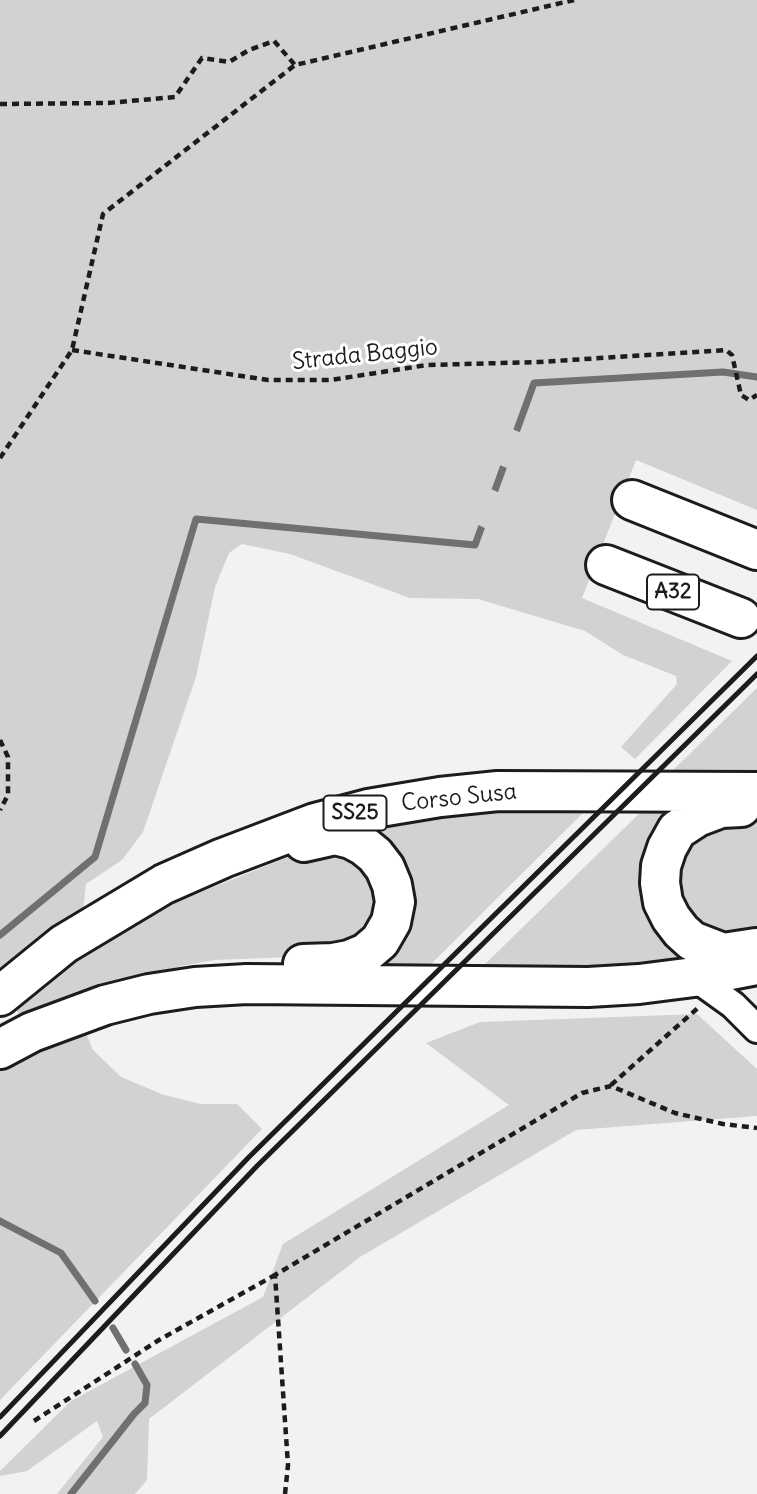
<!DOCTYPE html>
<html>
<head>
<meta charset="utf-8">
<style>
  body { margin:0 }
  canvas { display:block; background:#f2f2f2 }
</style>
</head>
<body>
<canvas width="757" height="1494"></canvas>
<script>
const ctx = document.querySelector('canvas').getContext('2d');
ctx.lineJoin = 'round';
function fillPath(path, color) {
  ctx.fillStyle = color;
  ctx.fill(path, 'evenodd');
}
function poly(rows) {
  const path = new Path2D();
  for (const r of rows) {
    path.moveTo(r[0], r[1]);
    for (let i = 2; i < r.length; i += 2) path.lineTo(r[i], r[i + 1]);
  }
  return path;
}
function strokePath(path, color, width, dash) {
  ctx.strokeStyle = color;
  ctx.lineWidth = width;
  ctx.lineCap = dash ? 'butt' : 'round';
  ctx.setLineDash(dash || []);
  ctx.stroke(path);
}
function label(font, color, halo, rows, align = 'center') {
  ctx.font = font + ' Delius,sans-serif';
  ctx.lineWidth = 6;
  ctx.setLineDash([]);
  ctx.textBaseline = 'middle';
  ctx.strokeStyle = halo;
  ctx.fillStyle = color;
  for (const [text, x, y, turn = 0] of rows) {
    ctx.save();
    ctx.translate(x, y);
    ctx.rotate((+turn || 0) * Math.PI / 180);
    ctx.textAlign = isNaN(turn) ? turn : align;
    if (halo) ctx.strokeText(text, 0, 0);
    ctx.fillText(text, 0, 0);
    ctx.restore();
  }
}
const green = poly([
  [0,0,757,0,757,510,636,460,582,598,732,661,635,759,621,747,677,684,676,676,623,655,585,631,478,599,410,598,290,554,242,544,229,553,215,587,196,677,143,832,122,860,86,884,83,912,45,934,0,971],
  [757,688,757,775,664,779],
  [593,803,426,969,358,968,401,933,345,828,389,818],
  [647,806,700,807,656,854,709,960,611,970,481,968],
  [757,817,757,940,707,936,676,905,680,854,695,835,739,818],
  [313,847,369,862,381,926,317,956,215,960,181,966,26,1021,19,1015,16,1008,17,998,144,912,194,895],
  [697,1014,757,1069,757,1116,576,1130,360,1257,149,1419,147,1480,135,1494,57,1494,103,1437,97,1421,27,1471,0,1476,0,1471,71,1401,263,1297,283,1244,509,1105,426,1043,480,1022],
  [84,1028,93,1050,121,1077,164,1095,201,1104,237,1104,262,1129,0,1400,0,1068]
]);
const stream = poly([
  [0,935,95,857,196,519,475,545,534,383,723,372,757,377],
  [0,1221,61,1253,95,1301],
  [113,1328,126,1350],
  [71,1494,134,1414,145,1403,147,1385,135,1364]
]);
const highwayTunnel = poly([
  [0,262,134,299,290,356,632,500],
  [0,307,50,320,188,365,606,565]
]);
const path = poly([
  [0,104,108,103,175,97,202,58,229,62,249,50,274,41,295,65],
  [72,350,268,380,331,380,427,365,539,362,726,350,732,355,741,395,749,400,757,395],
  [0,458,72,350,103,214,295,65,574,0],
  [0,740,8,757,8,795,0,810],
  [611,1085,699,1007],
  [34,1421,159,1340,275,1275],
  [285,1494,288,1465,275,1275,582,1093,611,1086,675,1113,723,1124,757,1128]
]);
const street = poly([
  [694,977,733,1005,757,1029]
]);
const primary = poly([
  [741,807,721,808,697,817,677,830,667,848,661,866,660,883,663,902,671,918,681,931,692,941,723,953,756,948],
  [303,964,333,963,349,960,366,953,380,941,391,922,395,902,392,885,385,868,375,855,364,846,351,839,335,835,304,842],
  [0,996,64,944,164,884,223,858,315,823,368,809,440,797,498,791,757,792],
  [0,1049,32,1032,105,1005,149,994,195,987,247,984,588,987,639,984,694,977,757,965]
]);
const highway = poly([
  [632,500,757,550],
  [606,565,741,618]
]);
const rail = poly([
  [0,1417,249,1157,757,656],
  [0,1436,257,1166,757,674]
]);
const shields = [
  [673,592,52],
  [355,813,63]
];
const shieldNames = [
  ["A32",673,592],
  ["SS25",355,813]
];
const streetNames = [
  ["Strada Baggio",365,355,-6],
  ["Corso Susa",459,798,-6]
];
fillPath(green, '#d2d2d2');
strokePath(stream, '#707070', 7);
strokePath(highwayTunnel, '#d2d2d2', 38, [38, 19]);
strokePath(street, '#1c1c1c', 32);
strokePath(primary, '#1c1c1c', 44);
strokePath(highway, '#1c1c1c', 44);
strokePath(path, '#1c1c1c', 4.5, [7, 5]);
strokePath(street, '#fff', 26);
strokePath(primary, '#fff', 38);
strokePath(highway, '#fff', 38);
strokePath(rail, '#1c1c1c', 5);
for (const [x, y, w] of shields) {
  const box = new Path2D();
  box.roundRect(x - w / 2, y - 17.5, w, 35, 5);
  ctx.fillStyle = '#fff';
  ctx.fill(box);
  strokePath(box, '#1c1c1c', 2);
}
label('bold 21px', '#1c1c1c', null, shieldNames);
label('23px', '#1c1c1c', '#fff', streetNames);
</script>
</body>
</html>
